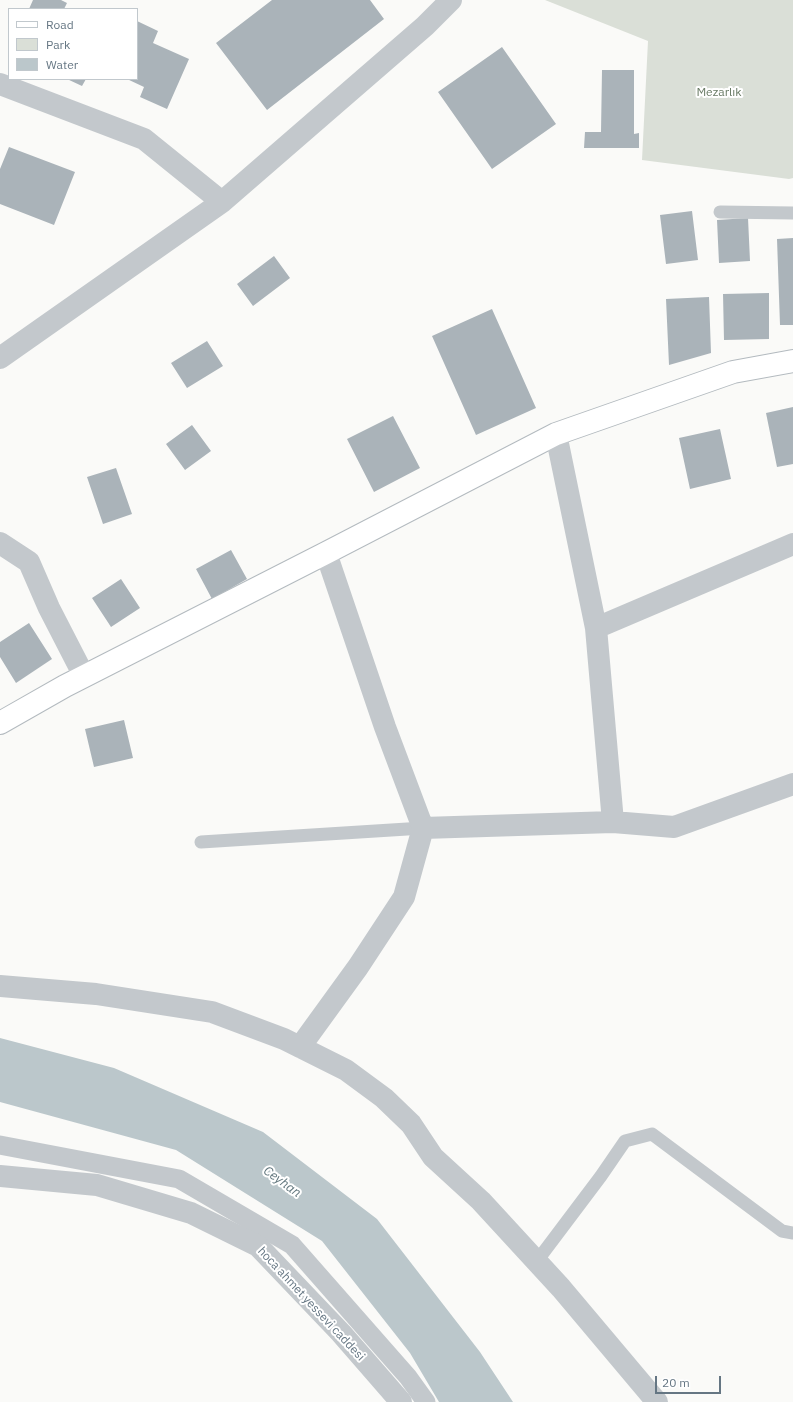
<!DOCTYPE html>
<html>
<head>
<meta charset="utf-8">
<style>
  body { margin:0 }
  #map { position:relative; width:793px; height:1402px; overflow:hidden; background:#fafaf8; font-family:"IBM Plex Sans",sans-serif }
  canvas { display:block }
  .legend { position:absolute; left:8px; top:8px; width:130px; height:72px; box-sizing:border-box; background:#fff; border:1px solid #c1c8cd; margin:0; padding:5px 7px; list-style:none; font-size:12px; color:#657683 }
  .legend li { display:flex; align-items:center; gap:8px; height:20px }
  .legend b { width:20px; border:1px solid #c1c8cd }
  .scale { position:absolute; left:655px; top:1376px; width:66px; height:18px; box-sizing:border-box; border:2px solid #657683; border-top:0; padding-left:5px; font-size:12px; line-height:14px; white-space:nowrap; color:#657683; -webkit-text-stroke:3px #fff; paint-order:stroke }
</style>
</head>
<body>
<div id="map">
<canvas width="793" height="1402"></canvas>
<ul class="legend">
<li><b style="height:5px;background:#fff"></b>Road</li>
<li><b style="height:11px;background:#dadfd7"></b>Park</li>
<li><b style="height:11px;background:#bbc7cb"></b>Water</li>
</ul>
<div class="scale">20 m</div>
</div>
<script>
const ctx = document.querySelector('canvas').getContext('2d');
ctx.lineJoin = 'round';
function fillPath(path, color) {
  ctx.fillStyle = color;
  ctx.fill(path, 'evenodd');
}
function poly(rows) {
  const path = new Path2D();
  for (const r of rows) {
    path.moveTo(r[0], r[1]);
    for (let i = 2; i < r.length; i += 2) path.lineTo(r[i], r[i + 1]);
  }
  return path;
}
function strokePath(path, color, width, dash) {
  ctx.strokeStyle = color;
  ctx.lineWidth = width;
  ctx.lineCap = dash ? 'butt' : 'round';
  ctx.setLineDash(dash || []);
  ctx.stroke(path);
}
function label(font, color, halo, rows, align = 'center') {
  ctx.font = font + ' "IBM Plex Sans",sans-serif';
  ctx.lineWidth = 4;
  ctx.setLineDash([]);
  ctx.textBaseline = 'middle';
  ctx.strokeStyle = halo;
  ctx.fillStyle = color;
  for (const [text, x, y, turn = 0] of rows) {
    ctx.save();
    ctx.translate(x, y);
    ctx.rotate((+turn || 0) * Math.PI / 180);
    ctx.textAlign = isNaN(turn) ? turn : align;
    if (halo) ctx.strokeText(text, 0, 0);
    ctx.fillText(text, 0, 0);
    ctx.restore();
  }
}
const green = poly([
  [545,0,793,0,793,178,789,179,642,160,648,41]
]);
const water = poly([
  [0,1038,114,1068,263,1132,377,1219,480,1352,513,1402,439,1402,410,1353,322,1241,176,1150,0,1102]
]);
const building = poly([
  [33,0,61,0,67,3,64,9,29,9],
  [272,0,370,0,384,19,267,110,216,43],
  [137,21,158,31,153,43,189,59,167,109,140,97,144,87,127,79,137,79],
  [502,47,556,124,492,169,438,92],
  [602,70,634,70,634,134,639,133,639,148,584,148,585,132,601,132],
  [67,79,86,79,82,86],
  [9,147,75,172,54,225,0,204,0,169],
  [692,211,698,260,666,264,660,215],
  [748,218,750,261,719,263,717,220],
  [793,238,793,325,780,325,777,239],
  [274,256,290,278,253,306,237,284],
  [769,293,769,339,724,340,723,294],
  [709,297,711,353,669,365,666,299],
  [492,309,536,408,476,435,432,336],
  [207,341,223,366,187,388,171,363],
  [793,407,793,464,777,467,766,413],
  [393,416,420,468,374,492,347,439],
  [192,425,211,451,185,470,166,444],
  [720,429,731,479,690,489,679,438],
  [116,468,132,514,103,524,87,477],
  [231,550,247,579,212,599,196,569],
  [121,579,140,608,111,627,92,598],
  [29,623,52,659,16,683,0,657,0,642],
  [124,720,133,758,94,767,85,729]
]);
const service = poly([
  [720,212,793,213],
  [201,842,423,828],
  [537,1261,601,1176,625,1141,652,1134,782,1231,793,1233]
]);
const pedestrian = poly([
  [0,1145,179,1179,292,1245,408,1377,426,1402]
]);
const minor = poly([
  [0,84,144,139,222,202],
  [0,358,222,202,425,26,451,0],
  [556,434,596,628,613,822],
  [0,543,29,562,49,608,84,676],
  [596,628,793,544],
  [423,828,613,822,674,827,793,784],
  [0,986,96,994,212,1012,284,1039,346,1070,384,1098,411,1124,433,1157,481,1201,561,1288,657,1402],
  [300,1047,358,967,404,897,423,828,385,727,326,553],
  [0,1176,97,1185,191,1213,258,1246,341,1333,401,1402]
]);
const secondary = poly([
  [0,723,65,686,326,553,556,434,733,372,793,361]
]);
const parkNames = [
  ["Mezarlık",719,93]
];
const streetNames = [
  ["hoca ahmet yessevi caddesi",311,1304,47]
];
const waterNames = [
  ["Ceyhan",282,1182,36]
];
fillPath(green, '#dadfd7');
fillPath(water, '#bbc7cb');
fillPath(building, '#aab3b9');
strokePath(secondary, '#b3babf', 24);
strokePath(service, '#c3c8cc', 13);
strokePath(pedestrian, '#c3c8cc', 19);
strokePath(minor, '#c3c8cc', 22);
strokePath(secondary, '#fff', 22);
label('12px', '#687a64', '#fff', parkNames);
label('12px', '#657683', '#fff', streetNames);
label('italic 13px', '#60757c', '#fff', waterNames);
</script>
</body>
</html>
